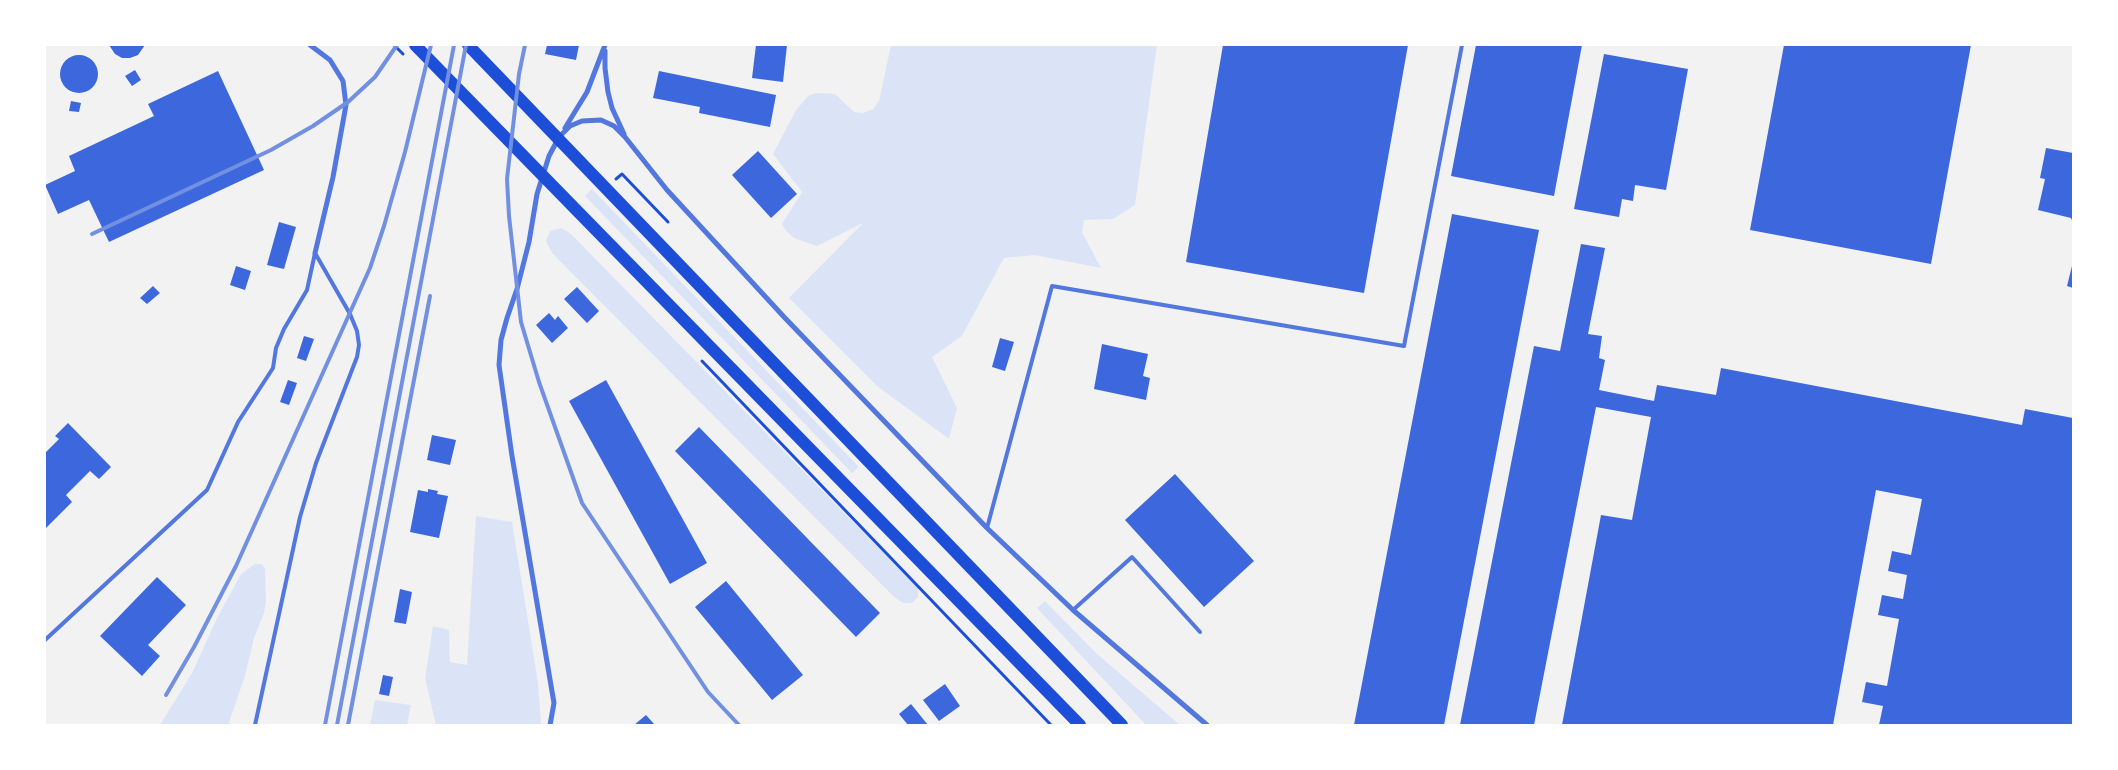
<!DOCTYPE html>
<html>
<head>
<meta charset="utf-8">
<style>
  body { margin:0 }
  #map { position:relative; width:2118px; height:770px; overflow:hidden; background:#f2f2f2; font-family:Inter,sans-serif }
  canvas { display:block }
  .frame { position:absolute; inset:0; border:46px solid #fff; pointer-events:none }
</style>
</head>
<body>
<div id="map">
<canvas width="2118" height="770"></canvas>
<div class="frame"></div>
</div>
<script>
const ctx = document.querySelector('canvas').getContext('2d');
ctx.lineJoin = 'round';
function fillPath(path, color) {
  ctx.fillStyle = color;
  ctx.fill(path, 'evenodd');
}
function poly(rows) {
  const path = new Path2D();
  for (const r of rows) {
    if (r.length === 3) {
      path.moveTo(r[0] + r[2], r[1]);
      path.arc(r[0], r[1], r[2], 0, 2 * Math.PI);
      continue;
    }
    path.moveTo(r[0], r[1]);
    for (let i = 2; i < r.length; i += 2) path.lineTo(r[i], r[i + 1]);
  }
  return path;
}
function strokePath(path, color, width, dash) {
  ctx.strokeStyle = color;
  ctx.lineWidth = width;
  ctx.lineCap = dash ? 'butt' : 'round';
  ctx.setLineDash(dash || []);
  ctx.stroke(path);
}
const green = poly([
  [891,45,1157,45,1135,205,1113,219,1084,220,1082,232,1101,268,1034,255,1004,258,962,336,932,357,957,408,949,439,877,386,789,298,863,223,817,246,794,238,787,232,782,224,802,192,773,154,796,110,808,96,816,93,835,94,854,112,863,113,873,109,879,101],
  [592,189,859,467,852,473,585,196],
  [561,228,570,233,918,588,918,597,912,603,903,603,893,596,552,253,546,241,550,231],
  [476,516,512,522,538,683,541,725,436,725,425,678,433,626,449,630,450,662,467,665],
  [255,564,262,564,265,569,266,601,264,613,254,638,245,676,228,725,160,725,192,673,217,618,241,574],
  [1045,601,1096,653,1180,725,1146,725,1037,608],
  [375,700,411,705,407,725,370,725]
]);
const building = poly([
  [109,45,145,45,138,55,130,58,122,58,115,54],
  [547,45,579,45,576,60,545,54],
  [756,45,787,45,783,82,752,78],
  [1223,45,1408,45,1364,293,1186,262],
  [1476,45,1582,45,1554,196,1451,176],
  [1784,45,1971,45,1931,264,1750,230],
  [1604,54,1688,69,1666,190,1635,185,1633,201,1622,199,1619,217,1574,209],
  [79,74,19],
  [135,70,141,80,132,86,125,76],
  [218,71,264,170,109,242,89,200,58,214,45,185,75,171,69,156,154,116,148,104],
  [659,71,776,95,770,127,699,113,700,107,653,98],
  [71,101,81,103,79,112,69,111],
  [2046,148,2073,153,2073,223,2071,218,2038,210,2045,179,2040,178],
  [758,151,797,194,771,218,732,175],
  [1452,214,1539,230,1444,725,1354,725],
  [279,222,296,227,284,269,267,265],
  [1581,244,1605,248,1588,334,1602,336,1599,358,1605,360,1599,390,1654,401,1657,385,1716,395,1721,368,2022,425,2025,409,2073,418,2073,725,1879,725,1883,706,1862,702,1866,682,1887,686,1899,619,1878,615,1882,595,1903,599,1907,575,1888,571,1892,551,1911,555,1922,499,1876,490,1833,725,1562,725,1601,515,1632,520,1651,417,1596,407,1534,725,1460,725,1534,346,1560,351],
  [236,266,251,271,245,290,230,285],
  [2072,266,2073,266,2073,288,2067,286],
  [153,286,160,293,147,304,140,298],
  [577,287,599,311,587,323,564,299],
  [549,313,555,320,558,316,568,328,552,343,536,325],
  [304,336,314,339,306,361,297,358],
  [1000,338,1014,342,1005,371,992,367],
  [1102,344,1148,354,1143,376,1150,378,1146,400,1094,389],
  [288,380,297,383,289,405,280,402],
  [606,380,707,563,670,584,569,401],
  [68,423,111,467,99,479,90,471,66,495,72,502,45,529,45,453,59,439,55,436],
  [699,427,880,613,856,637,675,451],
  [432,435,456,440,450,465,427,460],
  [1175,474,1254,561,1204,607,1125,520],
  [428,489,438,491,437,494,448,496,439,538,410,532,418,490,428,492],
  [157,577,186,605,148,645,160,656,142,676,100,636],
  [726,581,803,675,772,700,695,607],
  [400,589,412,592,406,624,394,622],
  [383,675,393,677,389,696,379,694],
  [945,684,960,706,939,721,923,700],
  [911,704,928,725,908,725,899,714],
  [646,715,655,725,634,725]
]);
const path = poly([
  [394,45,403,54],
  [616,179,622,174,668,222],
  [702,361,1051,725]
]);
const service = poly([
  [987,528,1052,286,1404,346,1462,45],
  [1073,610,1132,557,1200,632],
  [45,640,207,490,238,422,273,368,276,348,284,329,307,290,315,253],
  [255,725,300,517,316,463,357,357,359,345,357,331,350,314,315,253]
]);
const minor = poly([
  [310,45,330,60,343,81,346,105,333,177,315,253],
  [605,51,605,68,608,92,612,108,624,134],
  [565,128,587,92,605,45],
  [559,137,570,126,582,121,601,120,614,126,625,137,667,190,785,318,987,528,1073,610,1207,725],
  [550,725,554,703,512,456,499,365,501,340,507,318,517,289,529,242,537,194,549,156,558,139]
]);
const primary = poly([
  [415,45,1080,725],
  [468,45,1122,725]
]);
const rail = poly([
  [525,45,519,74,507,179,509,216,521,322,539,382,582,503,708,692,739,725],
  [92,234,271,150,313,126,348,102,375,77,397,45],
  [166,695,194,647,236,566,370,268,384,226,405,152,431,45],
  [325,725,454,45],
  [337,725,466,45],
  [348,725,430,296]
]);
fillPath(green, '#dbe4f7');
fillPath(building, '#3d67dc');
strokePath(path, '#1d4ed8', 3);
strokePath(service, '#5277de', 4);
strokePath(minor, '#5277de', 5);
strokePath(primary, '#1d4ed8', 12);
strokePath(rail, '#7290e2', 4);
</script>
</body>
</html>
